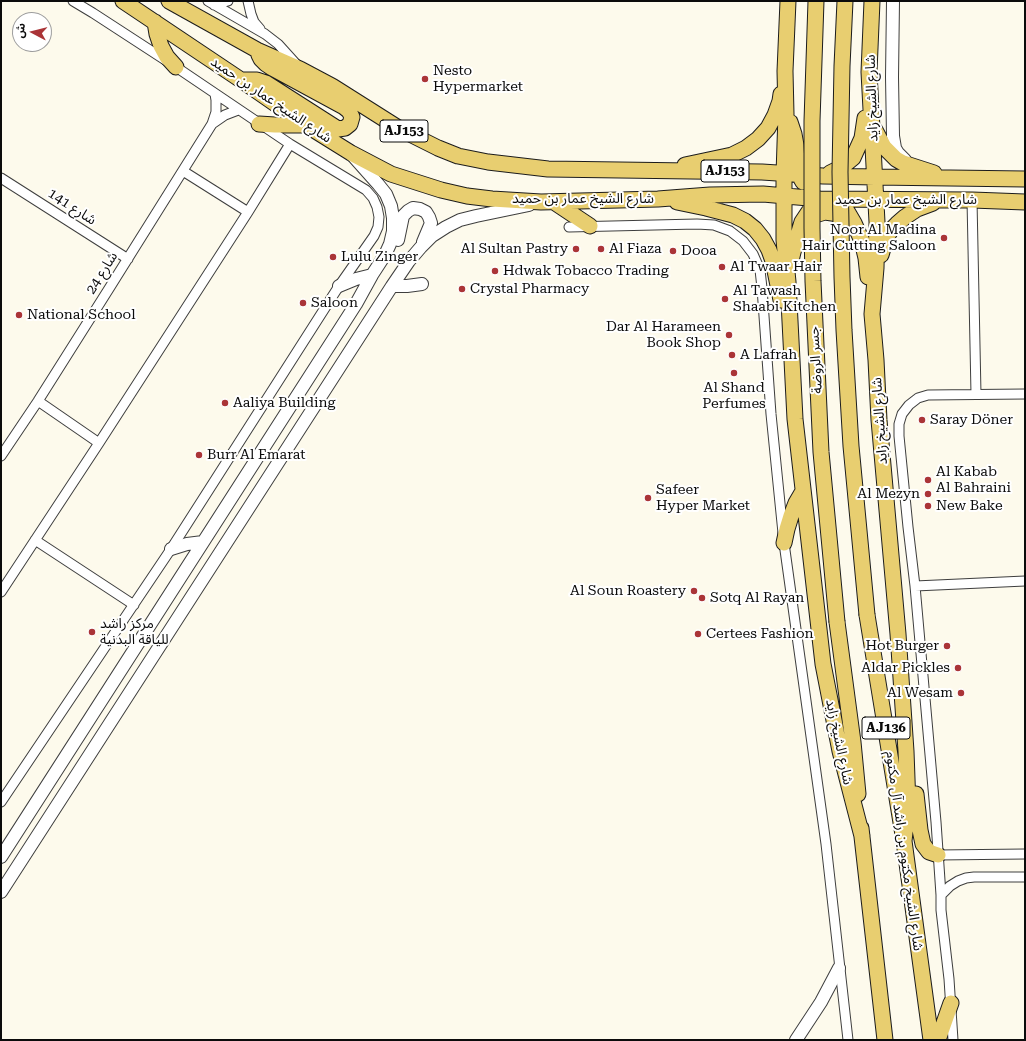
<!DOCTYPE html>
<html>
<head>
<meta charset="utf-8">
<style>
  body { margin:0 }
  #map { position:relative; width:1026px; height:1041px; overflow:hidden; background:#fdfaec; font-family:"Roboto Serif","Noto Sans Arabic",serif }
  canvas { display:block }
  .frame { position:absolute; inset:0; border:2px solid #0b0b0b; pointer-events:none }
  .north { position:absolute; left:12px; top:12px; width:40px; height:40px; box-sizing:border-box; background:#fff; border:1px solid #9d9d9d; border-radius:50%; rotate:277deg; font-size:11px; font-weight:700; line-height:16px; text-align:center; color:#0b0b0b }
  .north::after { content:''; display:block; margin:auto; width:14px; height:18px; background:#aa3437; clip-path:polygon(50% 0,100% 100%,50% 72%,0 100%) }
</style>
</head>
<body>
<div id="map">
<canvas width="1026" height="1041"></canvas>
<div class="frame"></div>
<div class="north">ش</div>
</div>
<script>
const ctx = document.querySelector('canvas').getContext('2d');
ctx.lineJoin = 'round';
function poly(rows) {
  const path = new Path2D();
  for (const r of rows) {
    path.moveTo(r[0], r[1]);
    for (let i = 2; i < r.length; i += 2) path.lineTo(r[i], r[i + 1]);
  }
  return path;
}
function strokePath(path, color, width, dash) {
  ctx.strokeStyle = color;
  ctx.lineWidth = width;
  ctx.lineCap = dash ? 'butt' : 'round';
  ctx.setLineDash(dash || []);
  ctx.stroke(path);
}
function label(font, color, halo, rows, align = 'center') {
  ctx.font = font + ' "Roboto Serif","Noto Sans Arabic",serif';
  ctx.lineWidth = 4;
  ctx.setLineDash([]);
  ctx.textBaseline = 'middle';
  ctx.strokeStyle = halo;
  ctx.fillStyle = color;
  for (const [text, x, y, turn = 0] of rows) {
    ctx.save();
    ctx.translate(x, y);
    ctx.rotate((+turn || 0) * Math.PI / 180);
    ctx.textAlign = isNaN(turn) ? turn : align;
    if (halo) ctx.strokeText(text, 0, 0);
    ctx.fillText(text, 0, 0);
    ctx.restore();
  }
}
const minor = poly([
  [208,1,265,34,278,44,297,65],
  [248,1,251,14,254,22,260,29],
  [214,5,228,1],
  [212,124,225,115,238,110],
  [183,171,248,212],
  [1,178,128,259],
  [972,200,976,394],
  [569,227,697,224,714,225,730,231,743,241,753,254,760,270,762,288,771,414,784,543,826,844,848,1040],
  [38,401,99,443],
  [1,456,38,401,110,287,212,124,216,112,216,100,215,94],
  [35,540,134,605],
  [915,586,1025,581],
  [1,592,99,443,248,212,290,144],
  [1,802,171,549,339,286,374,236,378,227,379,217,377,207,373,198,366,190,290,144,176,67,93,13,73,1],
  [938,855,1025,854],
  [941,895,950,886,958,881,966,878,974,877,1025,877],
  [953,1040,949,979,941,910,941,895,936,822,915,586,908,527,899,436,899,424,902,414,909,405,918,398,928,395,1025,394]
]);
const tertiary = poly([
  [893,1,892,77,893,136,895,148,898,153,905,160],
  [398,240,403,216,408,211,413,208,420,209,426,212,429,217,431,223,423,242],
  [339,286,356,279,372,275],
  [392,286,407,286,422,284],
  [171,549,187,544,203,542],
  [1,857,356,304,372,275,385,255,390,244,393,231,393,218,391,206,386,194,378,184,353,156],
  [1,892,392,286,409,261,421,247,432,236,446,227,460,220,476,216,529,205],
  [796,1040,821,1002,839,968]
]);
const primary = poly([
  [123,1,241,80,306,125,351,153,391,174,441,190,467,196,492,199,541,202,658,199,710,195,763,194,820,199,972,200,1025,202],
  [169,1,257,50,300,69,332,86,400,129,438,148,458,156,488,162,548,169,762,172,823,176,875,177,1025,179],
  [788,1,785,71,786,114,784,174,784,240,788,282,795,419,823,664,840,751,862,836],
  [872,1,869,72,877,222,876,268,872,314,876,360,879,420,898,634,906,751,908,806,904,841],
  [155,22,157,34,161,46,167,57,176,67],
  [241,80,257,80,266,83,338,129,345,128,350,124,352,117,349,111,344,107,272,68,266,64,261,59,259,55],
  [790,122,794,134,796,145,797,163,799,175,803,182],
  [259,124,275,125,306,125],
  [875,130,884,147,896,159,903,163,934,173],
  [685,165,732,155,746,148,758,139,768,128,775,115,780,101,781,94],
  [830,173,842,167,853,158,862,138,865,118],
  [834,200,847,211,854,223,862,241,866,258,868,277],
  [554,202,590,226],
  [677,202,706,208,733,215,745,221,755,229,763,239,769,250,773,261,781,300],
  [804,221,812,216,825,212,839,214,852,221],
  [881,255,886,238,891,230,897,224,905,217,917,209,933,203],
  [790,265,793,252,802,222,810,210,817,202],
  [784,543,787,529,791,516,796,503,803,491],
  [867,615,904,841,931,1040],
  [837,622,853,742,858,794],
  [916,794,920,830,923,844,929,852,938,855],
  [861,828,885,1040],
  [938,1040,951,1003]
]);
const primaryBridge = poly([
  [816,1,812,121,812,228,813,281,821,452,837,622],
  [845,1,842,66,840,172,842,277,844,330,851,446,867,615]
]);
const markers = [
  [425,79,4,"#aa3437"],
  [944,238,4,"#aa3437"],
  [576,249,4,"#aa3437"],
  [601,249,4,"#aa3437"],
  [673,251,4,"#aa3437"],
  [333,257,4,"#aa3437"],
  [722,267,4,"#aa3437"],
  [495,271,4,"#aa3437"],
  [462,289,4,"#aa3437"],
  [725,299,4,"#aa3437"],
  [303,303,4,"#aa3437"],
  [19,315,4,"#aa3437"],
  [729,335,4,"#aa3437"],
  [732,355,4,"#aa3437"],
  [734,373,4,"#aa3437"],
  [225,403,4,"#aa3437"],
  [922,420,4,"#aa3437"],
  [199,455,4,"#aa3437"],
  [928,480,4,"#aa3437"],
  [928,494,4,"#aa3437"],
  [648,498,4,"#aa3437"],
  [928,506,4,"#aa3437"],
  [694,591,4,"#aa3437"],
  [702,598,4,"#aa3437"],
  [92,632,4,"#aa3437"],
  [698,634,4,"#aa3437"],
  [947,646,4,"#aa3437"],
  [958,668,4,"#aa3437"],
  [961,693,4,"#aa3437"]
];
const shields = [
  [404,131,48],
  [725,171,48],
  [886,728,48]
];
const shieldNames = [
  ["AJ153",404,131],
  ["AJ153",725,171],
  ["AJ136",886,728]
];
const poiNames = [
  ["Nesto",433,71],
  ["Hypermarket",433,87],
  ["Noor Al Madina",936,230,"right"],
  ["Hair Cutting Saloon",936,246,"right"],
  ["Al Sultan Pastry",568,249,"right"],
  ["Al Fiaza",609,249],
  ["Dooa",681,251],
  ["Lulu Zinger",341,257],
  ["Al Twaar Hair",730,267],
  ["Hdwak Tobacco Trading",503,271],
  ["Crystal Pharmacy",470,289],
  ["Al Tawash",733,291],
  ["Shaabi Kitchen",733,307],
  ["Saloon",311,303],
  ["National School",27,315],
  ["Dar Al Harameen",721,327,"right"],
  ["Book Shop",721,343,"right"],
  ["A Lafrah",740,355],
  ["Al Shand",734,388,"center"],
  ["Perfumes",734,404,"center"],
  ["Aaliya Building",233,403],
  ["Saray Döner",930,420],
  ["Burr Al Emarat",207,455],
  ["Al Kabab",936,472],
  ["Al Bahraini",936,488],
  ["Safeer",656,490],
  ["Hyper Market",656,506],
  ["Al Mezyn",920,494,"right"],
  ["New Bake",936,506],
  ["Al Soun Roastery",686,591,"right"],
  ["Sotq Al Rayan",710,598],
  ["مركز راشد",100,624],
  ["للياقة البدنية",100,640],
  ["Certees Fashion",706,634],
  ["Hot Burger",939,646,"right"],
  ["Aldar Pickles",950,668,"right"],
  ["Al Wesam",953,693,"right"]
];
const streetNames = [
  ["شارع الشيخ زايد",872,98,-92],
  ["شارع الشيخ عمار بن حميد",271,100,34],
  ["شارع الشيخ عمار بن حميد",583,199],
  ["شارع الشيخ عمار بن حميد",906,200],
  ["شارع 141",72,207,33],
  ["شارع 24",102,273,-58],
  ["جسر الروضة",816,360,-93],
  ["شارع الشيخ زايد",880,421,-94],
  ["شارع الشيخ زايد",839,742,78],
  ["شارع الشيخ مكتوم بن راشد آل مكتوم",904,851,82]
];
strokePath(minor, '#3e3e3e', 11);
strokePath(tertiary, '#3e3e3e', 14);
strokePath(primary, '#1c1c1c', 17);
strokePath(minor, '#fff', 9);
strokePath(tertiary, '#fff', 12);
strokePath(primary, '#e8ce70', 15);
strokePath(primaryBridge, '#1c1c1c', 17, []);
strokePath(primaryBridge, '#e8ce70', 15);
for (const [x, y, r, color] of markers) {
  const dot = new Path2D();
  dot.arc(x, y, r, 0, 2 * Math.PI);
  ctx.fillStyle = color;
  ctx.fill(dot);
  strokePath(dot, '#fff', 1.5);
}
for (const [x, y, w] of shields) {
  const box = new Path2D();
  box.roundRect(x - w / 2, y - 11, w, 22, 3);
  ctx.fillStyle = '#fff';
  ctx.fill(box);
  strokePath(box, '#0b0b0b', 1);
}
label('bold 13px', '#0b0b0b', null, shieldNames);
label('14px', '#0b0b0b', '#fff', poiNames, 'left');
label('14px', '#0b0b0b', '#fff', streetNames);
</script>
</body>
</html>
